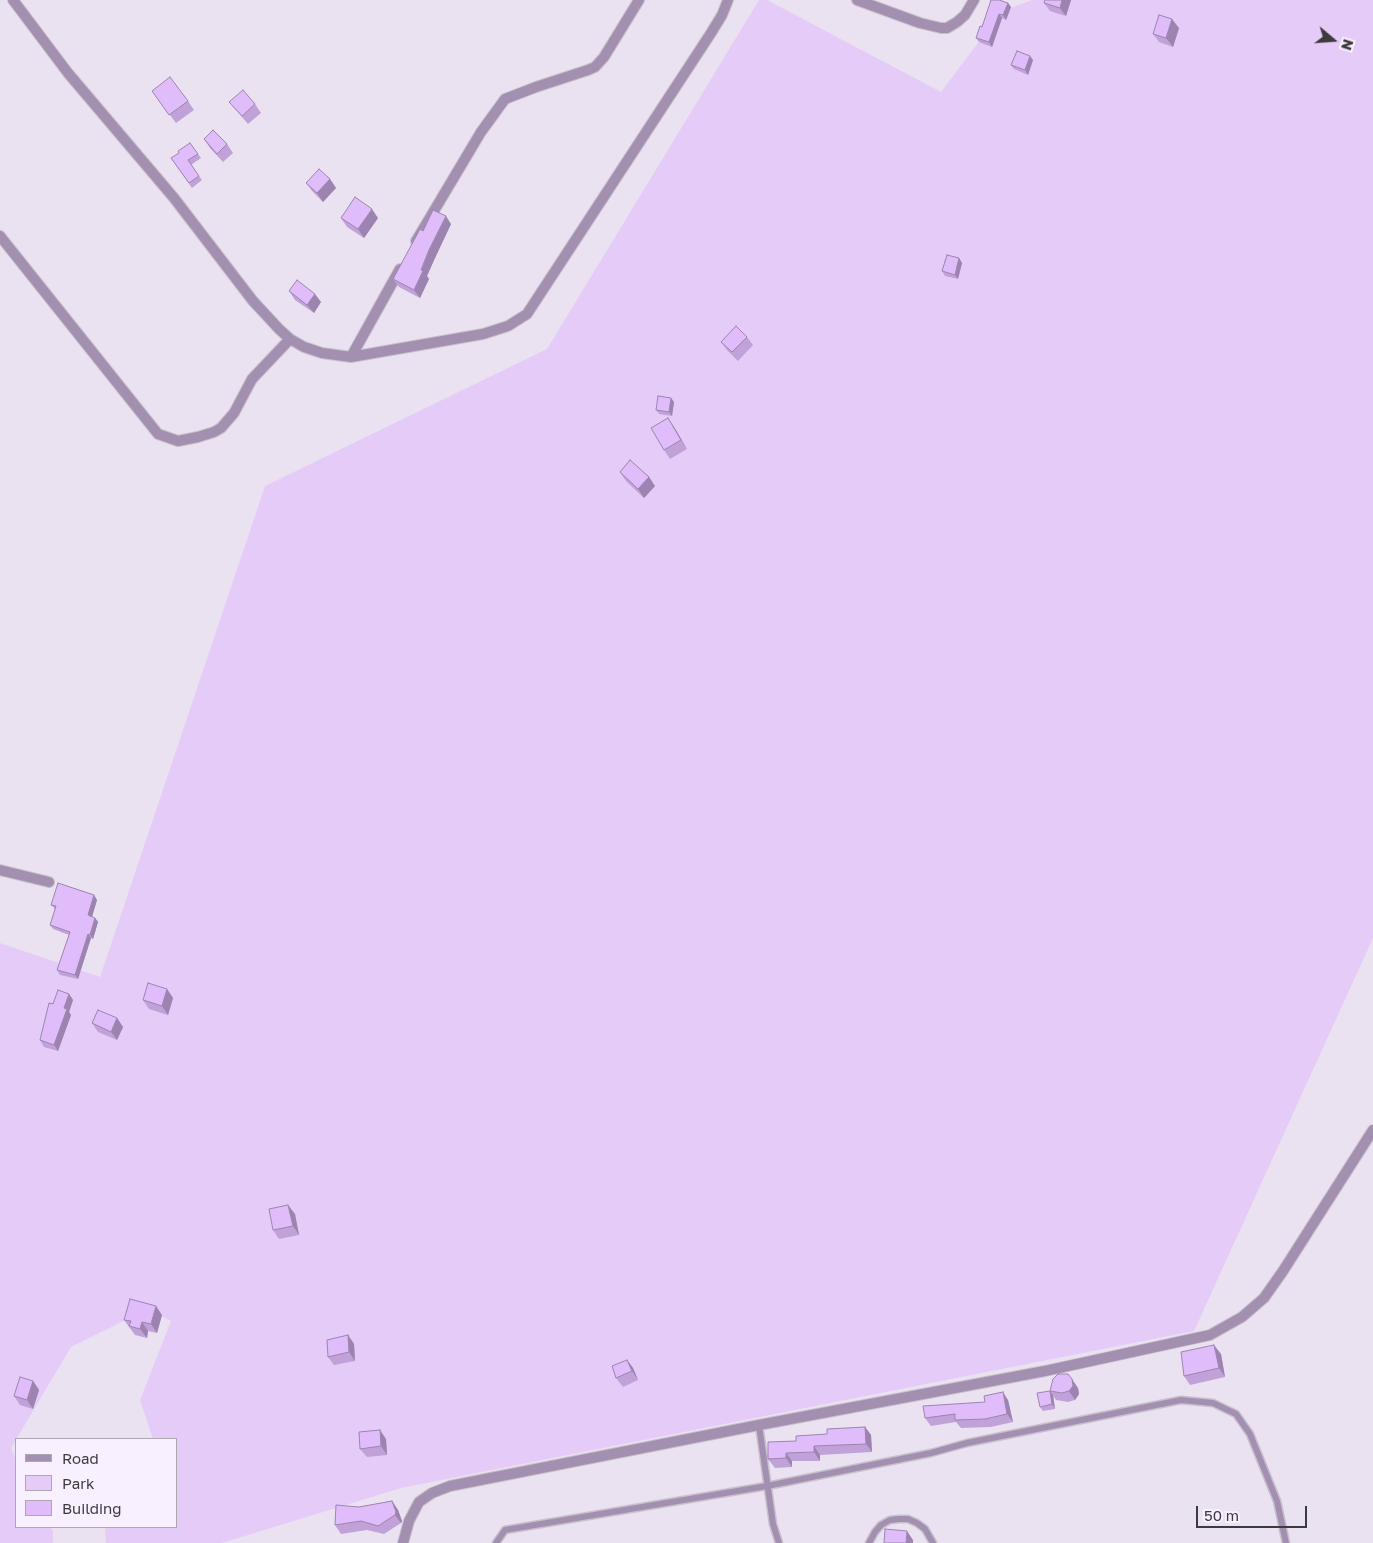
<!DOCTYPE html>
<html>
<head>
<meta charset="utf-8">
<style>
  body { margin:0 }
  #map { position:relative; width:1373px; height:1543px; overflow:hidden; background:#ebe2f1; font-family:"Golos Text",sans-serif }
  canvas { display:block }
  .legend { position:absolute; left:15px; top:1438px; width:162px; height:90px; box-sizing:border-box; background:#f8f0fe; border:1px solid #ada7b2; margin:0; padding:6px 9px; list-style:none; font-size:15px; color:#3d3a3f }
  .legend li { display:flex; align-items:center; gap:10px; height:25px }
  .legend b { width:25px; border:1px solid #ada7b2 }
  .north { position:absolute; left:1308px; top:15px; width:50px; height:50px; -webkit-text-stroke:4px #f8f0fe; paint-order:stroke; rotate:108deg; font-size:14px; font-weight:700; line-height:20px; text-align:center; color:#3d3a3f }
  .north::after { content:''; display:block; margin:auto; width:18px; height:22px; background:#3d3a3f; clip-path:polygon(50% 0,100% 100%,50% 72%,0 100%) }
  .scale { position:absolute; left:1196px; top:1506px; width:111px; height:22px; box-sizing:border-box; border:2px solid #3d3a3f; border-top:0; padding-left:6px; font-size:15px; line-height:18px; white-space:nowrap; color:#3d3a3f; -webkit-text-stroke:4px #f8f0fe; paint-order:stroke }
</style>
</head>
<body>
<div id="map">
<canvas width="1373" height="1543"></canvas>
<ul class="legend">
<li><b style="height:6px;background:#a390b1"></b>Road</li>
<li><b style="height:14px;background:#e5cbf8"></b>Park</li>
<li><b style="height:14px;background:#e0bcfb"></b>Building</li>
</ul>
<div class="north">N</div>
<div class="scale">50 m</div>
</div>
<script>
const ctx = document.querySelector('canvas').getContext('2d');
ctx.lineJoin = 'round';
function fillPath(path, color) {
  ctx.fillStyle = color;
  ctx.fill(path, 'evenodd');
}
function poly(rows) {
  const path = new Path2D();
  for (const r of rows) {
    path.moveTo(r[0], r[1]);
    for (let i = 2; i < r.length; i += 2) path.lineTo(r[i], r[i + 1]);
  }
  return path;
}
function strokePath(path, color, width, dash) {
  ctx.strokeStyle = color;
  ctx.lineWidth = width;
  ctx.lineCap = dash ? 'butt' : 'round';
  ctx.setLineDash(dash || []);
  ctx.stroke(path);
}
const green = poly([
  [759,0,767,0,941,92,1002,11,1032,0,1373,0,1373,938,1194,1331,401,1488,222,1543,106,1543,105,1527,176,1527,176,1439,153,1439,140,1400,171,1321,148,1309,71,1347,11,1448,16,1460,16,1527,50,1527,53,1531,53,1543,0,1543,0,943,100,977,265,486,547,349]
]);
const lane = poly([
  [759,1425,773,1524,779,1543],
  [496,1543,505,1530,767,1486,931,1453,967,1443,1181,1400,1213,1403,1236,1414,1250,1434,1277,1501,1286,1543],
  [869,1543,875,1532,881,1525,890,1520,899,1519,908,1519,917,1523,925,1529,933,1543]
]);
const street = poly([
  [13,0,68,73,174,198,253,301,279,329,290,339,304,347,322,353,351,357],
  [857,0,920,23,941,28,947,28,957,22,965,15,974,0],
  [0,236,158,434,178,441,198,437,214,432,221,428,234,413,252,379,290,339],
  [416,241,481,132,505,99,536,87,588,70,595,67,604,57,639,0],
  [400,269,351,357,483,334,508,326,527,314,711,33,722,15,728,0],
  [0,870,49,882],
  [403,1543,409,1521,419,1502,432,1493,450,1486,759,1425,1045,1371,1210,1335,1242,1317,1264,1298,1283,1271,1373,1130]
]);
const wall = poly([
  [1071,0,1066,16,1050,11,1044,3],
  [1008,3,1011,7,1006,20,1002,18,992,47,979,42,976,38,982,27],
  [1179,28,1173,47,1159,42,1153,34],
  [1033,60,1028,75,1014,69,1011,65],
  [152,91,188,101,194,110,176,123],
  [229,102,255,104,261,113,248,124,236,110],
  [204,139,227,144,233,153,223,162,210,148],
  [190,143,201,158,191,165,202,180,192,188,171,158,179,153],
  [330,179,336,188,323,202,312,191,306,183],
  [341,218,378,218,364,238,347,227],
  [451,224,435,258,427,276,429,279,420,298,399,287,393,279,423,231],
  [959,258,962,263,958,279,945,276,942,271],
  [289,291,321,302,314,313,295,300],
  [747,337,753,345,738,361,727,350,721,342],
  [671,398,674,402,672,416,659,414,656,410],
  [674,427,687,449,670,459,664,450],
  [620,472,649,477,655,486,644,498,626,481],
  [94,895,97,900,92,917,95,918,98,922,93,939,91,938,78,979,60,975,57,970,69,935,53,929,50,925,55,909,51,905],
  [167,989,173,998,168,1015,149,1009,143,1000],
  [69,994,73,1000,69,1012,71,1015,58,1051,44,1047,40,1040,53,1004],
  [117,1018,123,1027,117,1040,98,1032,92,1023],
  [295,1214,299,1235,279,1239,273,1230],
  [162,1315,157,1333,148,1331,147,1338,135,1335,124,1320],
  [348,1335,354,1344,355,1361,334,1365,328,1357],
  [1221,1354,1225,1377,1190,1385,1184,1376],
  [627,1360,633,1368,638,1380,623,1387,616,1378],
  [33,1381,39,1390,33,1409,20,1405,14,1396],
  [1078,1388,1079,1394,1075,1400,1068,1402,1056,1400,1050,1391],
  [1050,1391,1053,1395,1055,1409,1043,1411,1040,1407],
  [1008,1400,1013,1422,991,1427,961,1428,956,1422,931,1426,925,1418],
  [865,1427,871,1435,872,1452,820,1455,820,1461,792,1461,792,1467,775,1468,768,1459,796,1441],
  [386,1439,387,1455,367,1457,360,1449],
  [392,1501,398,1510,402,1521,401,1523,384,1534,367,1530,341,1534,335,1525,359,1507]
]);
const shadedWall = poly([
  [1062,0,1071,0,1066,16,1060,8],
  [1008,3,1011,7,1006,20,1003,15],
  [999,14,1002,18,992,47,989,42],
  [1172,19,1179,28,1173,47,1166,38],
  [1030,56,1033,60,1028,75,1025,70],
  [330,179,336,188,323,202,317,193],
  [372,209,378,218,364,238,358,229],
  [446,216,451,224,435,258,427,276,429,279,420,298,414,290,429,250],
  [959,258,962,263,958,279,955,275],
  [315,294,321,302,314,313,307,305],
  [671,398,674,402,672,416,669,412],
  [668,418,674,427,687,449,681,440],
  [649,477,655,486,644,498,638,489],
  [94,895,97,900,91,920,88,915],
  [95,918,98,922,93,939,90,935],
  [88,934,91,938,78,979,75,975],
  [167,989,173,998,168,1015,162,1006],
  [69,994,73,1000,69,1012,71,1015,58,1051,54,1045,64,1008],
  [117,1018,123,1027,117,1040,111,1032],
  [288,1205,295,1214,299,1235,293,1226],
  [156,1306,162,1315,157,1333,151,1324],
  [142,1322,148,1331,147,1338,140,1329],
  [348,1335,354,1344,355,1361,349,1352],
  [1214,1345,1221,1354,1225,1377,1219,1368],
  [627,1360,633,1368,638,1380,632,1371],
  [1072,1379,1078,1388,1079,1394,1075,1400,1069,1391],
  [33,1381,39,1390,33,1409,27,1400],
  [1050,1391,1053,1395,1055,1409,1052,1404],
  [1003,1392,1008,1400,1013,1422,1007,1414],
  [865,1427,871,1435,872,1452,866,1444],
  [380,1430,386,1439,387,1455,381,1446],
  [814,1446,820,1455,820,1461,814,1452],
  [786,1453,792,1461,792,1467,786,1458],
  [392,1501,398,1510,402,1521,401,1523,395,1515],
  [907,1531,913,1540,913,1543,906,1543]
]);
const building = poly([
  [991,0,999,0,1008,3,1003,15,999,14,989,42,976,38,980,26,982,27,991,0],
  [1045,0,1062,0,1060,8,1044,3,1045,0],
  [1159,15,1172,19,1166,38,1153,34,1159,15],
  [1017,51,1030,56,1025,70,1011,65,1017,51],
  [170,77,188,101,169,115,152,91,170,77],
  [243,90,255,104,242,116,229,102,243,90],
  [213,130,227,144,217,154,204,139,213,130],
  [190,143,198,154,188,160,199,176,189,183,171,158,179,153,178,151,190,143],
  [319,169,330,179,317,193,306,183,319,169],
  [355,197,372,209,358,229,341,218,355,197],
  [433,210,446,216,429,250,421,270,423,271,414,290,393,279,420,229,423,231,433,210],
  [947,255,959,258,955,275,942,271,947,255],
  [297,280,315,294,307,305,289,291,297,280],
  [736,326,747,337,732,352,721,342,736,326],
  [658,396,671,398,669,412,656,410,658,396],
  [668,418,681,440,664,450,651,428,668,418],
  [630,460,649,477,638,489,620,472,630,460],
  [58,883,94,895,88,915,95,918,90,935,88,934,75,975,57,970,70,932,50,925,56,906,51,905,58,883],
  [148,983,167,989,162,1006,143,1000,148,983],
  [58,990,69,994,64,1008,67,1009,54,1045,40,1040,49,1003,53,1004,58,990],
  [98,1010,117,1018,111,1032,92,1023,98,1010],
  [288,1205,293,1226,273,1230,269,1209,288,1205],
  [130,1299,156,1306,151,1324,142,1322,140,1329,129,1326,131,1321,124,1320,130,1299],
  [348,1335,349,1352,328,1357,327,1340,348,1335],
  [1214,1345,1219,1368,1184,1376,1181,1352,1214,1345],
  [627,1360,632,1371,616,1378,612,1366,627,1360],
  [1058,1374,1068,1374,1072,1379,1073,1386,1069,1391,1062,1393,1050,1391,1053,1379,1058,1374],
  [20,1377,33,1381,27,1400,14,1396,20,1377],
  [1050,1391,1052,1404,1040,1407,1037,1393,1050,1391],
  [1003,1392,1007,1414,985,1419,955,1420,955,1414,925,1418,923,1406,985,1402,984,1396,1003,1392],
  [865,1427,866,1444,814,1446,814,1452,786,1453,786,1458,768,1459,768,1442,796,1441,796,1436,827,1434,827,1429,865,1427],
  [380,1430,381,1446,360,1449,359,1432,380,1430],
  [392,1501,396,1512,395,1515,378,1526,361,1521,335,1525,336,1505,359,1507,392,1501],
  [885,1529,907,1531,906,1543,884,1543,885,1529]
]);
fillPath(green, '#e5cbf8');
strokePath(lane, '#c8c0cd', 9);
strokePath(street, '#c8c0cd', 12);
strokePath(lane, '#a390b1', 6);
strokePath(street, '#a390b1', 10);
fillPath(wall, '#c1a2d8');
fillPath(shadedWall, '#9d84b0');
fillPath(building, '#e0bcfb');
strokePath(building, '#9d84b0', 1);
</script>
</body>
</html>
